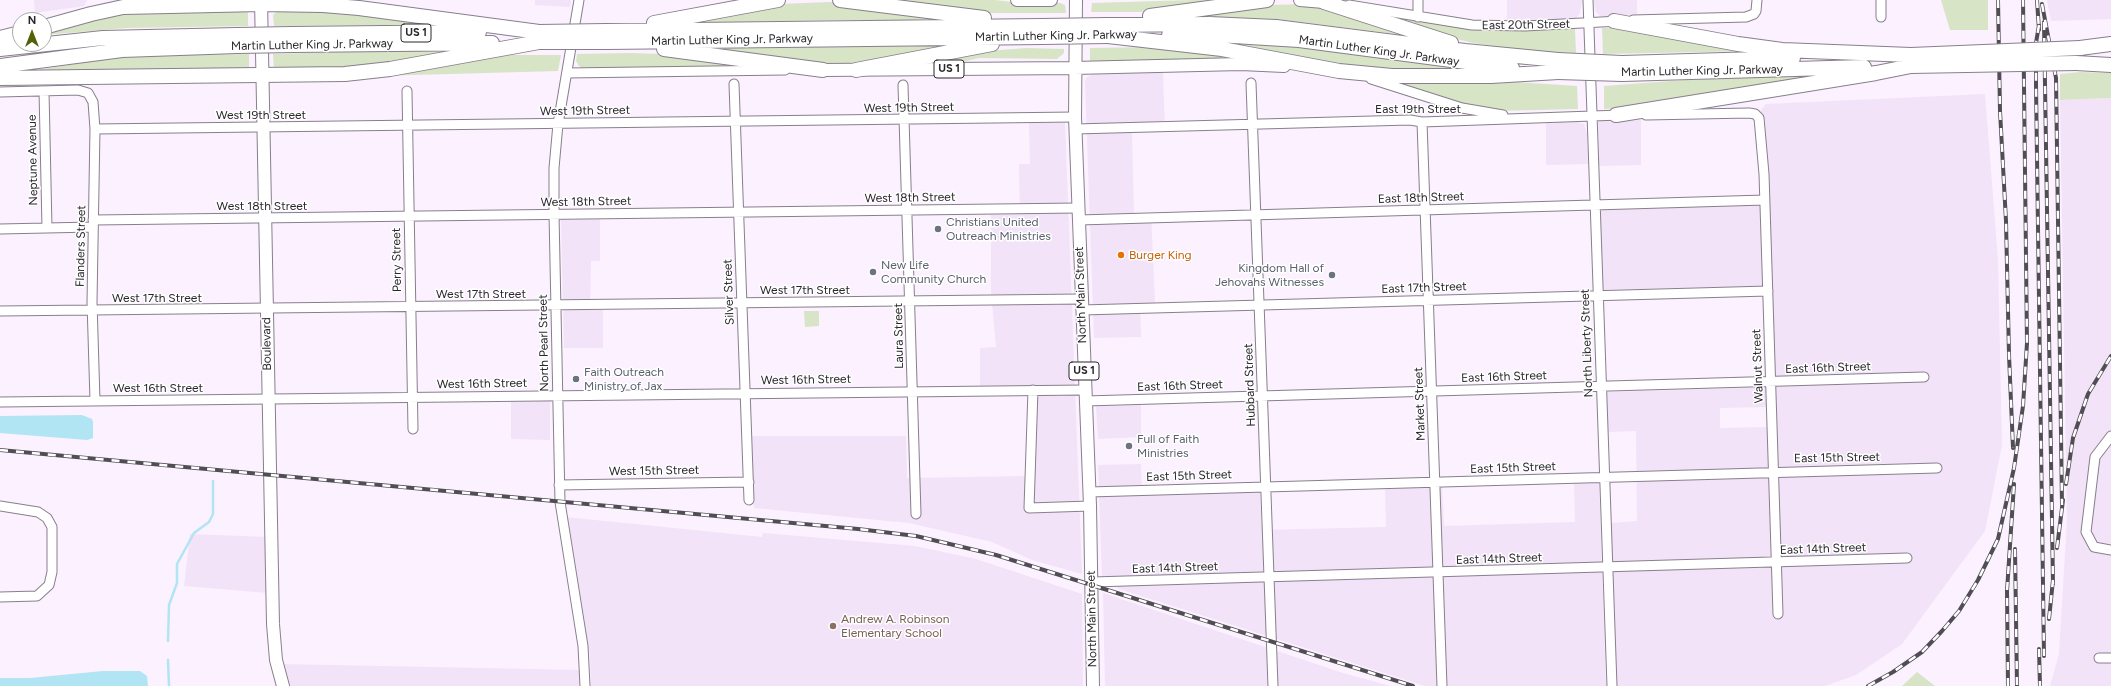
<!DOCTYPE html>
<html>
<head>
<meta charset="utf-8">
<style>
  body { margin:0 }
  #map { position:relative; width:2111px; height:686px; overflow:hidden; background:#fbf1ff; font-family:Figtree,sans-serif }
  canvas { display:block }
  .north { position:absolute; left:12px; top:12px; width:40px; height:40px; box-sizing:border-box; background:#fff; border:1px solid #aaa9ab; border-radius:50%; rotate:0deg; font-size:11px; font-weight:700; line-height:16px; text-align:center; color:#2a272c }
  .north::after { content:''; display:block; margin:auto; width:14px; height:18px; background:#526208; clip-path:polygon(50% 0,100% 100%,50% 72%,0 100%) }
</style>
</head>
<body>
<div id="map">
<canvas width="2111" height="686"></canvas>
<div class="north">N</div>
</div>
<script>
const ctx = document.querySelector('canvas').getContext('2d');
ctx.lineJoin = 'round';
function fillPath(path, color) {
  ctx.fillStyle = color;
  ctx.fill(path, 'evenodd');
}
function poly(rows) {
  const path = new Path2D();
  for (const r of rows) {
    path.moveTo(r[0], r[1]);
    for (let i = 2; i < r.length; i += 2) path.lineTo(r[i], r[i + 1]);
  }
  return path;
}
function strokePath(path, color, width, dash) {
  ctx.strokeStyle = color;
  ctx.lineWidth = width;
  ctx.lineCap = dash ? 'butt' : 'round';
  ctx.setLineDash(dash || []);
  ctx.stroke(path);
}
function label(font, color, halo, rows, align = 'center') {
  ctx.font = font + ' Figtree,sans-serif';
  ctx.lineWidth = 3;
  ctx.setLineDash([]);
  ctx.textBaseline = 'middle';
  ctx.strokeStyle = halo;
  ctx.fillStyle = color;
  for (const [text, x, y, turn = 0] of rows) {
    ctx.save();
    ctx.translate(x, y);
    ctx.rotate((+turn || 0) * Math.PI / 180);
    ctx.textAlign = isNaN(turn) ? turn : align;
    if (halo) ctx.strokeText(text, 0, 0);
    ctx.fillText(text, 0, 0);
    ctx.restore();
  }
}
const built = poly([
  [34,0,87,0,84,6,35,13],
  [535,0,571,0,570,7,535,5],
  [1507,0,1582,0,1580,13,1575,20,1507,22],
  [1593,0,1637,0,1637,15,1600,16,1596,12],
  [2047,0,2111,0,2111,19,2051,21],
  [1097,72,1163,72,1165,132,1132,133,1134,214,1151,213,1155,303,1140,303,1141,337,1094,338,1085,81,1087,77],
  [1985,94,1998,260,2002,445,1985,531,1902,644,1856,675,1825,686,1616,686,1611,523,1637,521,1636,431,1607,432,1607,392,1776,387,1772,286,1601,290,1600,209,1769,204,1768,178,1761,110,1766,104],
  [1767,407,1768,427,1720,428,1720,408],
  [2111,98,2111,686,2050,686,2059,654,2067,520,2060,100],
  [1641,120,1641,165,1599,166,1598,121],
  [1546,122,1577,122,1584,124,1587,134,1588,164,1546,165],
  [1029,123,1065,123,1082,574,1032,560,992,542,909,523,754,508,752,436,906,436,907,478,1027,476,1031,396,980,396,980,348,996,347,991,293,991,215,1020,214,1019,164,1030,164],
  [600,219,600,261,591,261,590,309,603,310,603,348,564,348,561,220],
  [550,401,550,440,511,439,511,402],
  [1141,405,1141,437,1098,439,1096,406],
  [1141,464,1142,495,1260,492,1262,530,1386,527,1385,488,1442,486,1444,526,1575,522,1574,482,1599,481,1606,686,1425,686,1119,589,1102,576,1098,465],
  [566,517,762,537,763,533,915,546,976,559,1082,594,1083,686,591,686,590,657],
  [190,534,266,537,268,593,184,586],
  [1103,593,1343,673,1390,686,1105,686],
  [281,664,581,670,581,686,287,686]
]);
const green = poly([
  [870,0,995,0,1012,2,1060,3,1065,5,1066,13,978,13],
  [1193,0,1244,0,1143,12,1091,12,1092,3],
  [1941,0,1988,0,1988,30,1950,30],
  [830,2,851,4,964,21,853,20,679,23,779,4],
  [1306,4,1325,6,1412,36,1276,19,1197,17,1197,14,1271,5],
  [306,9,450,25,274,26,273,15,276,12,282,11,282,10],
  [116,10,247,11,248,13,248,26,126,28,44,35,44,29],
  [1374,12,1479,29,1575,29,1576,53,1529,51,1473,43,1445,36],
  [1622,28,1752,51,1603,54,1602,28],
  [980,43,849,63,809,63,697,47],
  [1242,43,1301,47,1467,70,1386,72,1223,44],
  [1151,47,1287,62,1090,62,1090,48],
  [481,48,375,67,274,70,273,54],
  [1027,48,1064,49,1064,53,1057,59,979,58,953,64,889,66,974,52],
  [631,53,661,54,767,66,585,69,579,66,576,61,577,54],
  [249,54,249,68,247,69,16,73,115,58,164,55],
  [501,55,561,55,558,71,376,76],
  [2080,72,2111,73,2111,98,2060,100,2060,74],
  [1834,74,1625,108,1604,109,1604,86,1685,80],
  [1391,81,1515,82,1577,86,1578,109,1494,111,1470,106],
  [819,311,819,326,805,327,804,311],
  [1917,672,1935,686,1902,686]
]);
const water = poly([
  [82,415,92,419,93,422,93,438,87,440,0,433,0,416],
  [103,671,140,671,147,676,148,686,0,686,0,678,30,678]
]);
const stream = poly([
  [168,641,169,605,177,583,177,564,194,533,209,522,213,514,213,481],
  [168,660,169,686]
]);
const minor = poly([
  [579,0,558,124,554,168,554,214,560,502,583,646,585,686],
  [1588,0,1612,686],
  [1881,0,1881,17],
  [1349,5,1472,25,1525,26,1620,21],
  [1418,17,1418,0],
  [1633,20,1746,17,1754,14,1756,11,1757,0],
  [567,73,785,70],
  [1371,79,1462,108,1503,115],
  [1251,83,1273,686],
  [734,84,749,500],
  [903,85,916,514],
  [44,91,47,228],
  [407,91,413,429],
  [0,92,78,90,88,93,93,102,95,129,92,302,95,401],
  [1646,115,1749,113,1755,114,1759,118,1764,174,1778,614],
  [1422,122,1442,686],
  [95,129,1075,117],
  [1075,129,1410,120,1422,122,1621,115],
  [93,220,1078,208],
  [1079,220,1765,200],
  [0,229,93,227],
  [1082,310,1768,291],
  [0,311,1082,299],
  [1033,390,1029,508,1090,506],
  [1085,401,1924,377],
  [0,402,1085,390],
  [2111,436,2095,457,2086,532,2094,547,2111,550],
  [559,485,749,482],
  [1089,492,1937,468],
  [0,506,38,512,47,518,52,527,52,572,49,585,37,596,0,597],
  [1092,582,1907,558],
  [2099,658,2111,658]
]);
const major = poly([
  [261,0,273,624,276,660,283,686],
  [1017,0,1051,0],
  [1076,0,1075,117,1090,506,1093,686],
  [1300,0,1324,2],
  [823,70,1074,68,1241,64,1284,66]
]);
const highway = poly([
  [840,0,984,18],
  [1324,2,1451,43],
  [1150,16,1267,0],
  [1614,21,1738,44,1782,50,1911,55],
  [654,23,778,0],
  [1107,25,1209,24,1276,27,1465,51,1558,60],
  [44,27,91,14,123,7,261,4,323,5,359,8,539,32],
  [606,31,1042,26],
  [292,34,479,32],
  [1169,35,1217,35,1299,40,1512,68],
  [1108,36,1222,49,1339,71,1392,76,1491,76,1558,72],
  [0,38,20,33],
  [606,42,1042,37],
  [293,45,492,43],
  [2080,48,2111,44],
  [0,49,103,38,237,35],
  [664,49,823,70],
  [1622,63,1793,58],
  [2076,63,2111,65],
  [0,66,122,50,237,46],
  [856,70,992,44],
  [1622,74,1864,67],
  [0,78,345,74,390,69,539,42],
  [1616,115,1876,73,1911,66]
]);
const rail = poly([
  [1998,0,2000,111,2006,221,2009,355,2013,448],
  [2037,0,2039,30],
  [2042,4,2056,78,2062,505],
  [2044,22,2053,584],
  [2039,25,2036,43,2036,85,2044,656],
  [0,450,858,529,916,536,996,555,1413,686],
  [2066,484,2073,438,2088,394,2111,356],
  [2057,548,2063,500],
  [2015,549,2017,686],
  [2049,619,2053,580],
  [2039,649,2040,686],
  [1868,686,1893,672,1922,652,1942,631,1959,611,1978,580,1998,539,2014,468,2023,406,2027,343,2023,0],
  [2008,686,2007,591,2014,484]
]);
const highwayBridge = poly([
  [1042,26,1107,25],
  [539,32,606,31],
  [237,35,292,34],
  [1042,37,1108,36],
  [539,42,606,42],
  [237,46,293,45],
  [1911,55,2080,48],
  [1558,60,1622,63],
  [1911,66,2076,63],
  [1558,72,1622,74]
]);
const markers = [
  [938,229,4,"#6b7280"],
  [1121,255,4,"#e8710a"],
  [873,272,4,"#6b7280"],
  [1332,275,4,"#6b7280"],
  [576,379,4,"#6b7280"],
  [1129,446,4,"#6b7280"],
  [833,626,4,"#8d6e63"]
];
const shields = [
  [416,33,30],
  [949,69,30],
  [1084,371,30]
];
const shieldNames = [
  ["US 1",416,33],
  ["US 1",949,69],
  ["US 1",1084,371]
];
const streetNames = [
  ["East 20th Street",1526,25,-1],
  ["Martin Luther King Jr. Parkway",1056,36,-1],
  ["Martin Luther King Jr. Parkway",732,40,-1],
  ["Martin Luther King Jr. Parkway",312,45,-1],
  ["Martin Luther King Jr. Parkway",1379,51,8],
  ["Martin Luther King Jr. Parkway",1702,71,-1],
  ["West 19th Street",909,108,-1],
  ["East 19th Street",1418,109],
  ["West 19th Street",585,111,-1],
  ["West 19th Street",261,115],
  ["Neptune Avenue",33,160,-91],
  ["West 18th Street",910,198,-1],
  ["East 18th Street",1421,198,-2],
  ["West 18th Street",586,202,-1],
  ["West 18th Street",262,206],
  ["Flanders Street",81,246,-89],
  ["Perry Street",397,260,-91],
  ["East 17th Street",1424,288,-2],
  ["West 17th Street",805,290],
  ["Silver Street",729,292,-92],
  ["West 17th Street",481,294],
  ["North Main Street",1081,295,-92],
  ["West 17th Street",157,298],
  ["Laura Street",899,336,-91],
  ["North Pearl Street",544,343,-91],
  ["North Liberty Street",1587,343,-92],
  ["Boulevard",267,344,-91],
  ["Walnut Street",1758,366,-92],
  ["East 16th Street",1828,368,-2],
  ["East 16th Street",1504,377,-2],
  ["West 16th Street",806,380,-1],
  ["West 16th Street",482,384,-1],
  ["Hubbard Street",1250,385,-92],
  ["East 16th Street",1180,386,-2],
  ["West 16th Street",158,388],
  ["Market Street",1420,404,-92],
  ["East 15th Street",1837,458,-1],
  ["East 15th Street",1513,468,-2],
  ["West 15th Street",654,471,-1],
  ["East 15th Street",1189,476,-2],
  ["East 14th Street",1823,549,-2],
  ["East 14th Street",1499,559,-2],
  ["East 14th Street",1175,568,-2],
  ["North Main Street",1092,619,-91]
];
const worshipNames = [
  ["Christians United",946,222],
  ["Outreach Ministries",946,236],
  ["New Life",881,265],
  ["Community Church",881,279],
  ["Kingdom Hall of",1324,268,"right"],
  ["Jehovahs Witnesses",1324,282,"right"],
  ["Faith Outreach",584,372],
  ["Ministry of Jax",584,386],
  ["Full of Faith",1137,439],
  ["Ministries",1137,453]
];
const foodNames = [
  ["Burger King",1129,255]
];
const educationNames = [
  ["Andrew A. Robinson",841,619],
  ["Elementary School",841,633]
];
fillPath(built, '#f2e3f8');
fillPath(green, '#d8e4c6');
fillPath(water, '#b1e5f4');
strokePath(stream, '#b1e5f4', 2.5);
strokePath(minor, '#887f8c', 11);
strokePath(major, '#887f8c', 14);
strokePath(highway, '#887f8c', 16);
strokePath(minor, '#fff', 9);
strokePath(major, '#fff', 12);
strokePath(highway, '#fff', 14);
strokePath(rail, '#514d54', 4);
strokePath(rail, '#fff', 2.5, [8]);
strokePath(highwayBridge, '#887f8c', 16, []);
strokePath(highwayBridge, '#fff', 14);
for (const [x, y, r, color] of markers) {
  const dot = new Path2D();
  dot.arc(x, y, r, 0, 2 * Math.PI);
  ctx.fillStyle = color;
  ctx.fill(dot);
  strokePath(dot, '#fff', 1.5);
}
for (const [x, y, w] of shields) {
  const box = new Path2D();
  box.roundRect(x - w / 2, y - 9, w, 18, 3);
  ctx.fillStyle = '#fff';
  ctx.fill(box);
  strokePath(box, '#2a272c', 1);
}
label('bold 11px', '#2a272c', null, shieldNames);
label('12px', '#2a272c', '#fff', streetNames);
label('12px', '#5b616d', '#fff', worshipNames, 'left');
label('12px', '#c56008', '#fff', foodNames, 'left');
label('12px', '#785e54', '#fff', educationNames, 'left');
</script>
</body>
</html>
